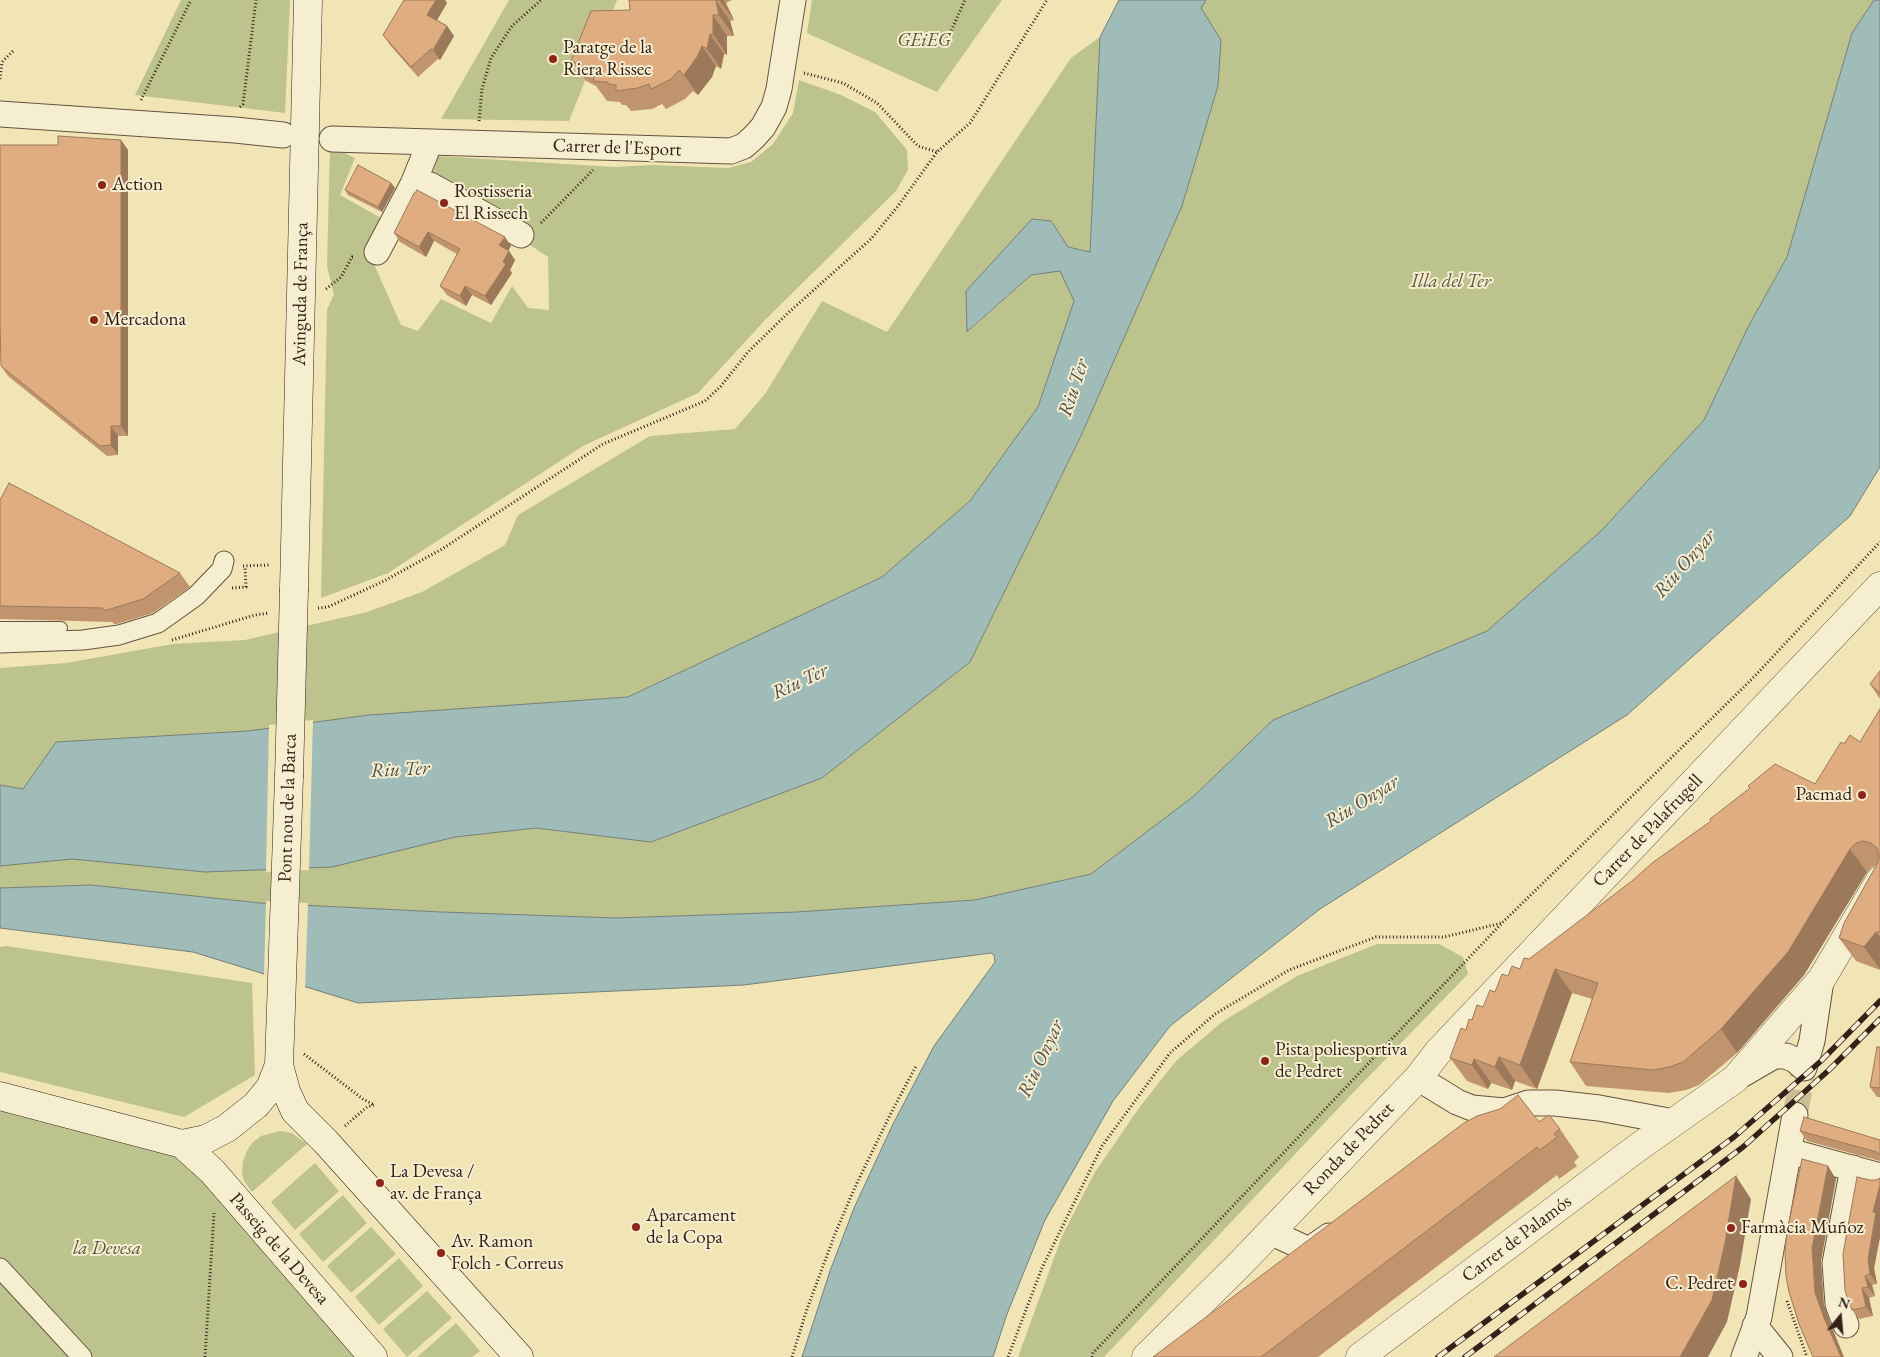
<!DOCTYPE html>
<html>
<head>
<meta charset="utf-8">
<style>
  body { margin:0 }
  #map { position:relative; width:1880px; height:1357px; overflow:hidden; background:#f1e5b6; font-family:"EB Garamond",serif }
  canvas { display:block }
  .north { position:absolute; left:1815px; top:1292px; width:50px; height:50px; -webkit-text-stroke:4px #f6eed0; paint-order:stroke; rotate:17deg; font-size:14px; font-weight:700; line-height:20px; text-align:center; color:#34221a }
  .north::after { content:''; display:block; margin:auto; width:18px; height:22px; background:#34221a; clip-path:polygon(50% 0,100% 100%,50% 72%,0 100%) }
</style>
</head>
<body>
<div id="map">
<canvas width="1880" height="1357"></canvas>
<div class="north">N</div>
</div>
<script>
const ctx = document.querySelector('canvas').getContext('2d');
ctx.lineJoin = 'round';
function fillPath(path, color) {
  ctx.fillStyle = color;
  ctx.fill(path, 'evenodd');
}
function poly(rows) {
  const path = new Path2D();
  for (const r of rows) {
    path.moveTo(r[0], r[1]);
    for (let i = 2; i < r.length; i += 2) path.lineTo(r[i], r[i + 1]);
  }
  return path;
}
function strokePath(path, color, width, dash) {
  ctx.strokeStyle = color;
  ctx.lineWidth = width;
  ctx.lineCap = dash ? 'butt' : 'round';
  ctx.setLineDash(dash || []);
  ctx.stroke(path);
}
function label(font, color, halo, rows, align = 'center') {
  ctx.font = font + ' "EB Garamond",serif';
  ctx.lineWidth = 4;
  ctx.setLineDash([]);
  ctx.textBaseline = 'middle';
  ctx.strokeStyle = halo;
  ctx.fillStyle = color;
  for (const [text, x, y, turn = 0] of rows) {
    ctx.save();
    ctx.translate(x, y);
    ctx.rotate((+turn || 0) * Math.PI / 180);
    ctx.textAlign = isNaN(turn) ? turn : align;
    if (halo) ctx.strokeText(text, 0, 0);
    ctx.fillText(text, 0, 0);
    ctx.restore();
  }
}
const green = poly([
  [181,0,290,0,285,113,135,95],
  [509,0,617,0,569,121,441,119],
  [812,0,1002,0,937,92,807,33],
  [1206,0,1874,0,1852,34,1787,257,1748,327,1704,420,1601,531,1487,631,1273,720,1194,796,1091,874,975,900,796,912,616,918,441,912,260,903,91,885,0,888,0,866,72,859,205,872,455,837,536,828,651,842,822,778,970,662,1080,438,1182,206,1218,86,1221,40,1201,8],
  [1100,37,1090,252,1068,247,1051,221,968,332,1031,275,1060,270,1074,301,1038,407,970,501,882,577,628,697,369,715,248,731,56,742,23,789,0,785,0,668,66,663,173,644,245,640,367,612,422,592,505,545,518,515,650,436,735,429,765,394,822,301,887,332,1071,58],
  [799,80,841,95,875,112,907,150,908,170,896,191,766,319,698,393,583,446,388,573,321,598,327,310,334,294,327,266,330,146,355,158,340,195,381,218,370,244,373,262,401,325,418,331,441,299,491,323,512,286,528,308,549,310,548,257,530,245,521,218,432,175,438,156,614,167,652,165,728,168,751,162,773,144,793,113],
  [1377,944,1439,944,1463,957,1468,974,1348,1098,1104,1357,1018,1357,1062,1236,1095,1172,1139,1108,1176,1061,1222,1022,1297,976],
  [6,946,252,983,255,1075,184,1117,0,1072,0,947],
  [0,1110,185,1159,355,1357,0,1357],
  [280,1131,292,1133,307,1144,252,1192,244,1181,242,1173,243,1161,247,1151,252,1143,261,1136],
  [315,1163,339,1191,295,1230,271,1202],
  [343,1195,367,1223,323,1262,299,1234],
  [371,1227,396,1254,351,1293,327,1266],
  [399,1258,423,1286,379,1325,355,1297],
  [427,1291,452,1318,407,1357,383,1329],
  [456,1323,480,1351,472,1357,417,1357]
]);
const water = poly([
  [1119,0,1206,0,1201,8,1221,40,1218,86,1182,206,1080,438,970,662,822,778,651,842,536,828,455,837,332,867,205,872,72,859,0,866,0,785,23,789,56,742,248,731,369,715,628,697,882,577,970,501,1038,407,1074,301,1060,271,1031,275,967,332,966,291,1032,219,1051,221,1068,247,1090,252,1100,37,1119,0],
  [1874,0,1880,0,1880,467,1850,516,1627,715,1320,909,1170,1026,1113,1101,1045,1220,1007,1314,993,1357,802,1357,830,1271,854,1208,893,1124,934,1046,995,962,994,955,991,953,744,985,358,1003,193,952,0,928,0,888,91,885,260,903,441,912,616,918,796,912,975,900,1091,874,1194,796,1273,720,1487,631,1601,531,1704,420,1748,327,1787,257,1852,33,1874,0]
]);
const pier = poly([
  [313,720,309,870,266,872,269,725],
  [266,901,308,903,305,990,264,977]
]);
const minorTunnel = poly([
  [1795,1115,1804,1068]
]);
const path = poly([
  [947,40,965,0],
  [804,73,843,83,877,103,918,146,937,152],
  [0,79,2,62,13,51],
  [141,100,191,0],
  [240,107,243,104,256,0],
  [479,121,482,89,491,58,512,26,541,0],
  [541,223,593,170],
  [326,289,341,277,352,257,354,257],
  [243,566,270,565],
  [232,588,246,587,245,567],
  [318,608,328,607,384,581,442,549,603,444,705,401,721,386,748,352,788,313,871,239,898,206,937,152,970,123,1047,0],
  [172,640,255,615,269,613],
  [304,1054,363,1099,374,1105],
  [345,1126,367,1107,374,1105],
  [1787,1301,1807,1357],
  [205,1357,214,1213],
  [792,1357,807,1309,835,1234,855,1187,891,1113,916,1066],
  [1008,1357,1042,1268,1102,1146,1170,1053,1215,1014,1289,970,1376,937,1444,937,1502,923],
  [1092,1357,1093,1353,1503,922,1752,679,1880,542]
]);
const service = poly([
  [0,628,61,628]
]);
const pedestrian = poly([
  [0,643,83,640,119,635,158,623,196,596,222,569,224,561],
  [0,1268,82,1357]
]);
const minor = poly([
  [0,114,235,130,283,135],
  [332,139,731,151,744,146,754,137,763,127,774,107,779,89,793,0],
  [413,184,430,185,521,235],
  [377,252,413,184,426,152,426,142],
  [1743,1074,1774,1056,1786,1056,1795,1060,1804,1068,1812,1041,1821,980],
  [1418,1078,1457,1102,1472,1108,1504,1111],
  [1494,1118,1504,1111,1528,1103,1555,1103,1599,1108,1674,1122],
  [1789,1151,1880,1176],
  [1270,1232,1309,1250,1329,1236],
  [1846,1325,1838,1304,1835,1263,1853,1168],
  [1755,1326,1780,1357],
  [1744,1357,1759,1317,1795,1115]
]);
const tertiary = poly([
  [1146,1357,1241,1263,1418,1078,1438,1052,1880,586],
  [1360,1357,1633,1151,1735,1079,1821,980,1880,880]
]);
const secondary = poly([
  [294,589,308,0],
  [289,777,279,1065,286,1091,295,1111,326,1142,519,1357],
  [0,1096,182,1144,212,1171,373,1357],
  [182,1144,206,1139,227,1128,256,1105,270,1088,279,1065]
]);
const rail = poly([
  [1438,1357,1734,1137,1821,1061,1880,1001],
  [1465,1357,1743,1147,1829,1070,1880,1019]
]);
const secondaryBridge = poly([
  [289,777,294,589]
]);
const wall = poly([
  [404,0,445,0,447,3,437,20,447,26,454,36,440,60,438,59,418,77,390,45,383,35],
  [629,0,732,0,726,3,734,20,730,21,734,36,727,36,727,55,724,54,721,69,716,66,712,77,698,95,693,91,685,99,666,109,662,104,652,109,631,111,626,105,622,105,620,102,607,101,596,86,586,81,571,61,630,10],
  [121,140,128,150,128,436,118,436,118,455,107,456,8,376,1,366,1,332,0,332,0,145,58,145],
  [391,183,395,188,382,212,348,195,345,190],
  [415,193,511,246,508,251,515,260,510,270,512,273,491,305,472,295,466,306,447,295,440,286,457,254,434,241,426,257,400,242,394,233],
  [0,500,180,573,190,587,153,613,117,624,114,624,112,622,0,619],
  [1880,671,1880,699,1870,684],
  [1880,709,1880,970,1856,961,1839,938,1877,865,1872,867,1867,872,1804,975,1737,1053,1699,1085,1686,1090,1669,1093,1586,1086,1570,1062,1592,999,1572,993,1537,1089,1515,1081,1512,1090,1491,1083,1488,1089,1467,1081,1450,1058,1472,1020,1508,976,1520,969,1529,959,1815,784,1844,744,1860,742],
  [1880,1047,1880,1097,1877,1097,1870,1087],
  [1539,1122,1560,1129,1579,1157,1574,1162,1577,1166,1559,1179,1557,1175,1318,1357,1153,1357],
  [1800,1131,1880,1140,1880,1161,1807,1141],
  [1880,1178,1880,1237,1874,1268,1877,1284,1872,1285,1875,1296,1869,1298,1873,1316,1859,1319,1852,1310,1870,1180,1876,1180]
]);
const shadedWall = poly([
  [436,0,445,0,447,3,434,25,427,15],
  [719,0,724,0,734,20],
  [716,1,730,21,734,36,719,15],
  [713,15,727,36,727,55,713,34],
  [447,26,454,36,440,60,433,50],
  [710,34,724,54,721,69,707,49],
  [702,46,716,66,712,77,698,95,684,75],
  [121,140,128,150,128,436,121,426],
  [391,183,395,188,382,212,378,207],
  [428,232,434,241,426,257,419,247],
  [505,237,511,246,506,254,499,245],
  [509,251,515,260,510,270,512,273,491,305,485,296],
  [465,286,472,295,466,306,460,296],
  [111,426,118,436,118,455,111,445],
  [1850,849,1867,872,1804,975,1737,1053,1721,1029],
  [1876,932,1880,937,1880,969,1864,947],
  [1555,969,1572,993,1537,1089,1520,1065],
  [1499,1057,1515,1081,1512,1090,1495,1067],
  [1474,1059,1491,1083,1488,1089,1472,1065],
  [1828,1166,1836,1179,1821,1261,1824,1305,1833,1330,1844,1357,1841,1357,1824,1318,1815,1293,1812,1248],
  [1736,1176,1751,1199,1740,1265,1727,1322,1708,1357,1680,1357],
  [1880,1185,1880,1237,1874,1268,1877,1284,1870,1274,1868,1259,1873,1212],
  [1865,1276,1872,1285,1875,1296,1868,1287],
  [1862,1288,1869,1298,1873,1316,1866,1307]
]);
const building = poly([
  [404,0,436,0,427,15,447,26,433,50,431,49,411,67,383,35,404,0],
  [629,0,719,0,716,1,719,15,713,15,713,34,710,34,707,49,702,46,697,57,684,75,679,70,671,79,651,89,649,84,638,88,616,91,616,85,608,84,608,82,593,81,595,75,591,74,593,70,571,61,591,11,630,10,629,0],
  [58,136,121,140,121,426,111,426,111,445,100,446,1,366,0,324,0,145,58,145,58,136],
  [358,165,391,183,378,207,345,190,358,165],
  [417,190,505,237,499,245,509,251,503,262,506,264,485,296,465,286,460,296,440,286,460,249,428,232,419,247,394,233,414,193,415,193,417,190],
  [9,483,180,573,143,599,107,610,104,610,103,608,0,606,0,500,9,483],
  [1880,671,1880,693,1870,684,1880,671],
  [1880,709,1880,932,1876,932,1864,947,1839,938,1844,923,1877,864,1879,857,1877,848,1871,843,1863,841,1856,843,1850,849,1788,952,1721,1029,1683,1062,1669,1067,1653,1070,1570,1062,1598,983,1555,969,1520,1065,1499,1057,1495,1067,1474,1059,1472,1065,1450,1058,1461,1028,1466,1030,1469,1019,1472,1020,1477,1005,1483,1007,1490,990,1495,992,1502,974,1508,976,1512,966,1520,969,1524,958,1529,959,1632,881,1652,863,1711,821,1710,819,1750,788,1748,786,1775,764,1815,784,1841,742,1844,744,1850,735,1860,742,1880,709],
  [1877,1047,1880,1047,1880,1088,1870,1087,1877,1047],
  [1518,1095,1539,1122,1549,1115,1560,1129,1554,1134,1557,1137,1540,1150,1537,1147,1261,1357,1153,1357,1464,1123,1477,1116,1500,1109,1518,1095],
  [1804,1117,1880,1140,1880,1155,1877,1152,1800,1131,1804,1117],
  [1802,1159,1828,1166,1812,1248,1815,1293,1824,1318,1841,1357,1813,1357,1799,1324,1789,1292,1786,1276,1785,1252,1787,1232,1802,1159],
  [1736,1176,1725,1243,1712,1300,1680,1357,1494,1357,1736,1176],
  [1857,1177,1870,1180,1876,1180,1880,1178,1880,1185,1873,1212,1876,1213,1868,1259,1870,1274,1865,1276,1868,1287,1862,1288,1866,1307,1852,1310,1845,1291,1843,1254,1857,1177]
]);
const markers = [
  [553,59,5,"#8f2418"],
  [102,185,5,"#8f2418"],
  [444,203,5,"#8f2418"],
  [94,320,5,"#8f2418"],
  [1862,795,5,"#8f2418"],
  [1265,1061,5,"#8f2418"],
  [380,1183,5,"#8f2418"],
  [636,1227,5,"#8f2418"],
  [1731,1228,5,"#8f2418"],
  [441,1253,5,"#8f2418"],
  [1743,1284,5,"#8f2418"]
];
const parkNames = [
  ["GEiEG",924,41],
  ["Illa del Ter",1451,282],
  ["la Devesa",107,1249]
];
const poiNames = [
  ["Paratge de la",563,48],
  ["Riera Rissec",563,70],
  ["Action",112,185],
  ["Rostisseria",454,192],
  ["El Rissech",454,214],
  ["Mercadona",104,320],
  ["Pacmad",1852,795,"right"],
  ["Pista poliesportiva",1275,1050],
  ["de Pedret",1275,1072],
  ["La Devesa /",390,1172],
  ["av. de França",390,1194],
  ["Aparcament",646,1216],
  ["de la Copa",646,1238],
  ["Farmàcia Muñoz",1741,1228],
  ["Av. Ramon",451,1242],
  ["Folch - Correus",451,1264],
  ["C. Pedret",1733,1284,"right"]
];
const streetNames = [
  ["Carrer de l'Esport",617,148,2],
  ["Avinguda de França",301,294,-89],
  ["Pont nou de la Barca",288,808,-88],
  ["Carrer de Palafrugell",1648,831,-46],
  ["Ronda de Pedret",1349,1149,-46],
  ["Carrer de Palamós",1517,1239,-37],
  ["Passeig de la Devesa",279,1249,49]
];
const waterNames = [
  ["Riu Ter",1074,388,-72],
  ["Riu Onyar",1685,564,-49],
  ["Riu Ter",800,682,-25],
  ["Riu Ter",400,770,-3],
  ["Riu Onyar",1362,802,-32],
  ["Riu Onyar",1041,1059,-65]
];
fillPath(green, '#bdc38c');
fillPath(water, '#9fbcb8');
strokePath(water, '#747e79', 1);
fillPath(pier, '#f1e5b6');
strokePath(minorTunnel, '#cbbe97', 25, [25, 12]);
strokePath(service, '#635341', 14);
strokePath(pedestrian, '#635341', 21);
strokePath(minor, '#635341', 27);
strokePath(tertiary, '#635341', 29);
strokePath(secondary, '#34221a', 29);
strokePath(path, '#34221a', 3, [1, 2.5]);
strokePath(service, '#f6eed0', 12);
strokePath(pedestrian, '#f6eed0', 19);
strokePath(minor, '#f6eed0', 25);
strokePath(tertiary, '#f6eed0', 28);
strokePath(secondary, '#f6eed0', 28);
strokePath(rail, '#34221a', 5.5);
strokePath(rail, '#f6eed0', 4, [11]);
strokePath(secondaryBridge, '#34221a', 29, []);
strokePath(secondaryBridge, '#f6eed0', 28);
fillPath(wall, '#c0956e');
fillPath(shadedWall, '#9c795a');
fillPath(building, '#dfad80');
strokePath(building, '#9c795a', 1);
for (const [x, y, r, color] of markers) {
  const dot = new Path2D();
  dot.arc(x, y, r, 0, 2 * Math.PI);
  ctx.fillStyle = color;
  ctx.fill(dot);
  strokePath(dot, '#f6eed0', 2);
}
label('italic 19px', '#5d523c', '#f6eed0', parkNames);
label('19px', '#34221a', '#f6eed0', poiNames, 'left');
label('19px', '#34221a', '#f6eed0', streetNames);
label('italic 20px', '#545049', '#f6eed0', waterNames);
</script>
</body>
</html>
